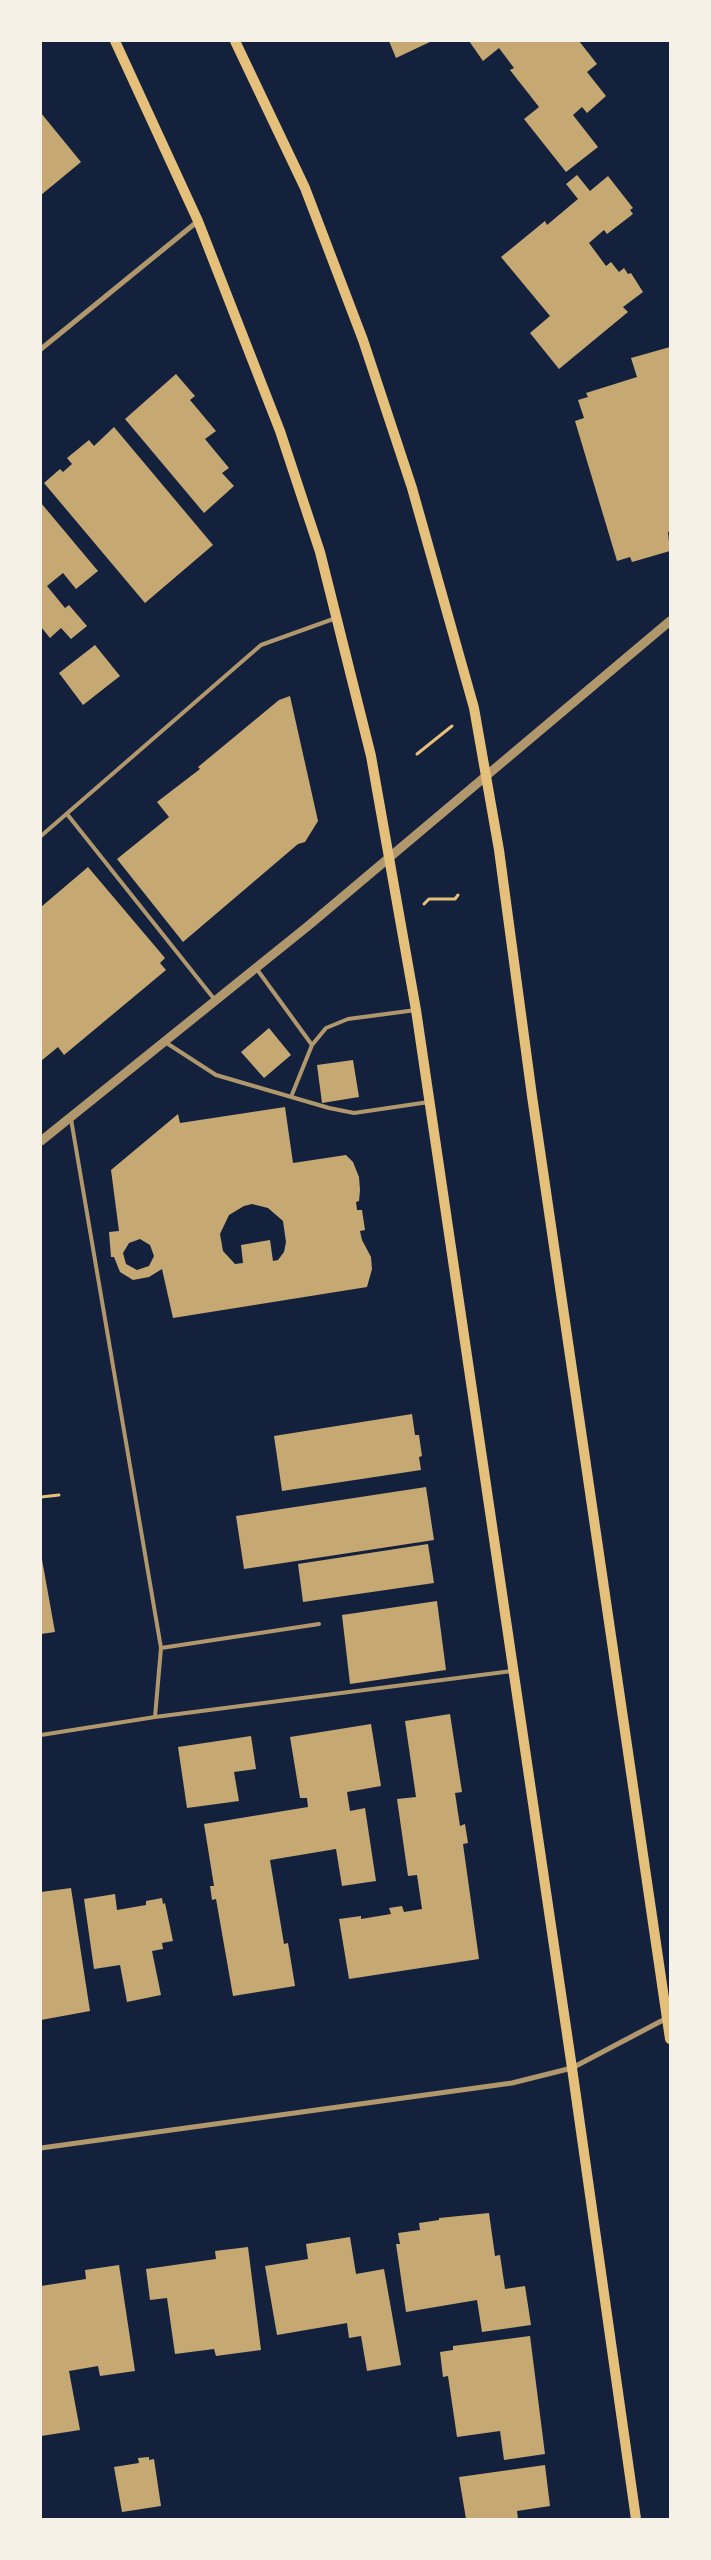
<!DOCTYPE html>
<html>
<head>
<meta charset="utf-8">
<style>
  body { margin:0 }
  #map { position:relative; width:711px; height:2560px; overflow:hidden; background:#14213d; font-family:Montserrat,sans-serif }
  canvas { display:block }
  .frame { position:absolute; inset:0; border:42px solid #f6f1e7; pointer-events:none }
</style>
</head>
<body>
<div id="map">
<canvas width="711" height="2560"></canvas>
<div class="frame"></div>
</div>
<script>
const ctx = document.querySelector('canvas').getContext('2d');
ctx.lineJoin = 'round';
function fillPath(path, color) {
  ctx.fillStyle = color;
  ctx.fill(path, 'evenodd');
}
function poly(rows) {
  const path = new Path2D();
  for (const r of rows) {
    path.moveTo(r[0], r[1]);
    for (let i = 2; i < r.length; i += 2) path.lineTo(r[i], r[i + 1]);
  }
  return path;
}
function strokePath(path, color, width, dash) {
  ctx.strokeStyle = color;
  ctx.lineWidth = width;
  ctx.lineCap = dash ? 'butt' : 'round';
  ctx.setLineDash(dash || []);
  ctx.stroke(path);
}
const building = poly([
  [389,41,432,41,396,58],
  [469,41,579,41,597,64,587,72,606,96,587,113,582,107,573,115,598,147,566,172,524,119,539,107,510,70,514,68,499,48,483,61],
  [41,113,81,162,41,195],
  [577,175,590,191,608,176,633,208,630,210,633,214,607,234,604,230,589,243,606,266,611,262,619,272,624,268,628,274,631,273,643,292,623,307,628,312,559,369,530,333,550,316,501,257,545,221,547,225,578,199,566,184],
  [670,347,670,531,668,532,670,551,632,562,630,557,617,561,575,421,584,418,578,400,588,397,586,393,637,377,631,358],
  [176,374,195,396,190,400,216,431,205,439,229,468,222,473,234,486,204,513,125,419],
  [114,427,213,545,145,603,44,483,60,469,63,472,72,464,67,458,89,440,94,446],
  [41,503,98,571,76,589,63,573,47,586,65,608,69,605,87,626,71,639,61,628,50,638,41,627],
  [95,645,120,676,83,705,59,673],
  [290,696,318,821,305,842,298,844,183,942,117,859,169,817,157,802,200,769,198,767,279,700],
  [88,867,165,958,160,963,166,970,64,1055,58,1047,41,1061,41,907],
  [269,1028,291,1055,264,1078,241,1052],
  [353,1060,359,1097,322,1103,317,1065],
  [285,1107,293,1163,346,1155,353,1162,359,1177,360,1190,359,1201,356,1202,357,1210,362,1210,365,1230,360,1231,362,1240,371,1257,372,1269,367,1287,173,1318,162,1269,149,1277,133,1280,120,1272,114,1257,111,1257,109,1232,119,1231,111,1170,178,1114,180,1123],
  [252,1204,268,1208,283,1221,286,1242,284,1252,278,1260,273,1261,270,1240,241,1245,243,1263,235,1264,223,1251,220,1234,229,1215,244,1206],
  [140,1239,150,1245,154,1256,149,1266,137,1270,126,1264,123,1253,129,1243],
  [412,1414,415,1435,419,1435,422,1456,419,1457,421,1470,282,1491,274,1436],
  [426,1487,434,1540,244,1569,236,1516],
  [428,1544,434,1583,303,1602,298,1564],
  [41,1554,55,1632,41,1634],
  [437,1601,446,1670,350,1684,342,1615],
  [450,1714,462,1792,455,1793,460,1826,465,1824,468,1843,463,1844,479,1959,349,1979,339,1919,361,1916,361,1919,391,1914,389,1908,402,1906,404,1912,422,1909,417,1875,408,1876,397,1799,416,1797,405,1721],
  [371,1724,381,1786,347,1792,350,1811,365,1808,376,1881,342,1886,336,1849,270,1860,284,1944,288,1943,295,1986,233,1996,216,1899,212,1900,210,1886,214,1886,204,1824,308,1807,307,1798,300,1798,290,1737],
  [251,1736,256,1769,234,1772,239,1801,187,1808,178,1747],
  [71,1888,90,2011,41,2020,41,1892],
  [115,1894,117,1910,146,1905,146,1901,162,1898,163,1904,165,1903,173,1941,162,1943,163,1949,152,1951,161,1995,127,2002,120,1965,94,1969,84,1899],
  [489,2213,495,2256,500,2255,505,2289,525,2286,531,2325,482,2332,477,2300,406,2312,396,2244,400,2244,398,2233,420,2230,419,2223,439,2220,439,2218],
  [350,2237,356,2274,384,2269,401,2365,367,2371,361,2336,349,2338,347,2323,277,2335,265,2266,308,2259,306,2244],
  [248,2247,261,2350,216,2356,214,2349,175,2354,167,2298,150,2300,146,2269,216,2259,215,2251],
  [119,2265,135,2371,100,2376,98,2366,69,2371,80,2430,41,2436,41,2286,86,2279,85,2270],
  [530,2336,545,2454,504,2460,500,2431,457,2437,448,2376,443,2377,440,2352,453,2350,453,2346],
  [149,2457,149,2460,154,2459,161,2506,122,2512,114,2467,139,2463,138,2458],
  [545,2465,550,2506,517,2511,518,2519,466,2519,459,2477]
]);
const path = poly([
  [417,754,452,726],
  [424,904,429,899,455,899,458,895],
  [41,1497,59,1495]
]);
const service = poly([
  [67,814,215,1000],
  [41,836,261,645,336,618],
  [256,968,312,1045],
  [165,1042,216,1075,329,1108,354,1113,429,1102],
  [291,1097,312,1045,326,1028,348,1019,416,1010],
  [71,1119,161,1648,319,1624],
  [155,1717,161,1648],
  [41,1735,155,1717,512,1671]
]);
const minor = poly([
  [41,349,198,221],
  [41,2148,512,2083,572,2068,667,2018]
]);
const tertiary = poly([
  [41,1141,308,926,670,621]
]);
const secondary = poly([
  [115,41,198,221,280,431,320,552,371,756,416,1010,572,2068,636,2519],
  [235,41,305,188,363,340,412,488,474,708,499,850,532,1096,670,2039]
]);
fillPath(building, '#c6a872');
strokePath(path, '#e5c07b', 3);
strokePath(service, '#b1986c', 4);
strokePath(minor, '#b1986c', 5);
strokePath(tertiary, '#b1986c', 9);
strokePath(secondary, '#e5c07b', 10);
</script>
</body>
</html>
